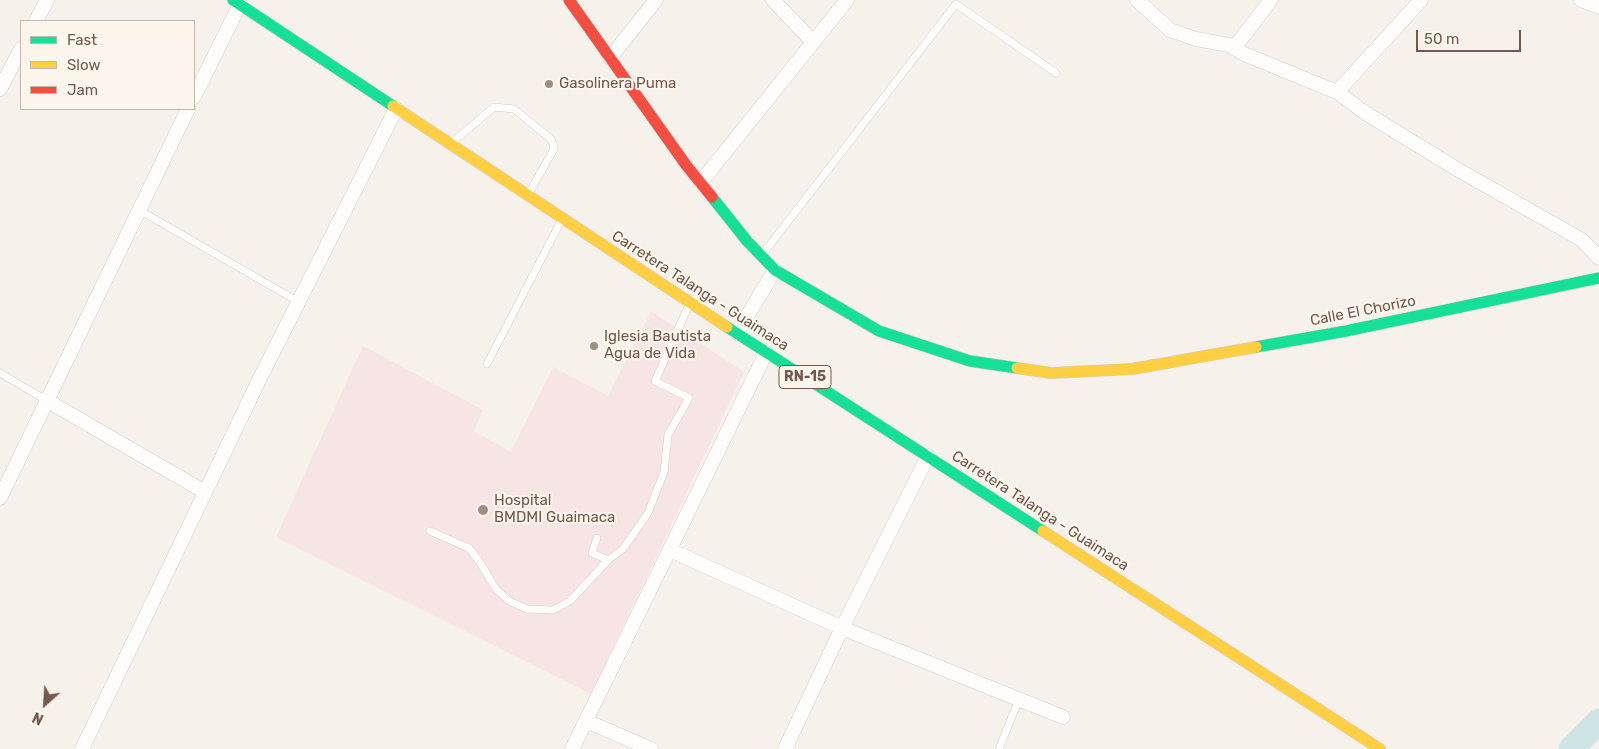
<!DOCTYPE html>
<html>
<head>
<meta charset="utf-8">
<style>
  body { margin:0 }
  #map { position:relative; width:1599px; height:749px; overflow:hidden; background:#f6f1eb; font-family:Rubik,sans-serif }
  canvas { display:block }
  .legend { position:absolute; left:20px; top:20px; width:175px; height:90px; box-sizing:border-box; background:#fdf6ed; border:1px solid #c5b7ad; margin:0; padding:6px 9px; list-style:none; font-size:15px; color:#72584d }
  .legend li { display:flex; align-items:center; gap:10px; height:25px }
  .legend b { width:25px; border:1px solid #c5b7ad }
  .north { position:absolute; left:20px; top:679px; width:50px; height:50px; -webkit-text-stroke:4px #fdf6ed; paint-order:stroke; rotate:206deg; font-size:14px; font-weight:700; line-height:20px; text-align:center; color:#72584d }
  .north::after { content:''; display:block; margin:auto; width:18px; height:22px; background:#72584d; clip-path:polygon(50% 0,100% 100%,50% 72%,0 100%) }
  .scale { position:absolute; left:1416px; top:30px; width:105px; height:22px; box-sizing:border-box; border:2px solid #72584d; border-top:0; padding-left:6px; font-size:15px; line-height:18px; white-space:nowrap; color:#72584d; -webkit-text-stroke:4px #fdf6ed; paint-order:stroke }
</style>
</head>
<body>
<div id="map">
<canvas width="1599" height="749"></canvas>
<ul class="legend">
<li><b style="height:6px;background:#16e098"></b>Fast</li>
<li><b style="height:6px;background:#ffcf43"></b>Slow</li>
<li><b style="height:6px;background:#f24e42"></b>Jam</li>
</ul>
<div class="north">N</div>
<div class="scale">50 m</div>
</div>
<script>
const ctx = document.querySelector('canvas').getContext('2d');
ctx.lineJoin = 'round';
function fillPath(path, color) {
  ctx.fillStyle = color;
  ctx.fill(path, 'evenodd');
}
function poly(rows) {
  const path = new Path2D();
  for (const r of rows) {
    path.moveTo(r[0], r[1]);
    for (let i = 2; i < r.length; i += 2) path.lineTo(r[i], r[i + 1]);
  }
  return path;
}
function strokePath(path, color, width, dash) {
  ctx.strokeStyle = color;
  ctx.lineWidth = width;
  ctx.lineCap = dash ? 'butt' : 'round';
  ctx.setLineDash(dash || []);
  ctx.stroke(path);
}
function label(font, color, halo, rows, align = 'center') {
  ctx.font = font + ' Rubik,sans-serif';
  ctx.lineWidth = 4.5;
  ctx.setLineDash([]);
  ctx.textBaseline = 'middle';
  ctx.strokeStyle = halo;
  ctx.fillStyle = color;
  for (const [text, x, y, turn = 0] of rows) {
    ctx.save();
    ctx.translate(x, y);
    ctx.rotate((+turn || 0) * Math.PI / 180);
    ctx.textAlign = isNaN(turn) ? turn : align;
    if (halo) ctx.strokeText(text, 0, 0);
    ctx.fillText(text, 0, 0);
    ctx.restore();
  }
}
const medical = poly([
  [651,311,744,372,591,694,276,537,363,346,483,410,474,431,511,452,553,367,608,396]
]);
const river = poly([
  [1571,749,1599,721]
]);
const lane = poly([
  [454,141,494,107,514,109,551,139,553,144,554,149,529,193],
  [139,210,299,302],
  [762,255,956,4,1056,73],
  [487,364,561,221],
  [0,373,46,400],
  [430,531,469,548,479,561,496,589,509,601,527,609,553,610,570,601,608,560],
  [597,538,592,553,608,560,623,549,648,513,664,472,668,435,689,398,655,381,689,305],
  [999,749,1019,699]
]);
const street = poly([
  [773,0,813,42],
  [1137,0,1170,30,1196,39,1229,45,1244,54,1337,92,1364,112,1455,168,1582,240,1599,258],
  [1581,0,1599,7],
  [36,21,47,0],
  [1234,48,1271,0],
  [610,58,656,0],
  [0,89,21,49],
  [1337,92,1421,0],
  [194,97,240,4],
  [701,182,847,0],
  [737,333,775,270],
  [46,400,205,492],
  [0,498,188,109],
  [670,550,842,628,1063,717],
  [586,721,651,749],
  [82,749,260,378,396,109],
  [572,749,766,353],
  [785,749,842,628,928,456]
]);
const fast = poly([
  [233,0,393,106],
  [712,197,747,241,775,270,879,331,970,361,1017,368],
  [727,327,1043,531],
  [1256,347,1346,331,1599,278]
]);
const slow = poly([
  [393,106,727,327],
  [1017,368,1051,373,1132,369,1256,347],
  [1043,531,1380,749]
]);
const jam = poly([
  [569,0,686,165,712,197]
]);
const markers = [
  [549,84,5,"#a08e84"],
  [594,346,5,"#a08e84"],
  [483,510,6,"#a08e84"]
];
const shields = [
  [805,377,52]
];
const shieldNames = [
  ["RN-15",805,377]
];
const poiNames = [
  ["Gasolinera Puma",559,84],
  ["Iglesia Bautista",604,337],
  ["Agua de Vida",604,354],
  ["Hospital",494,501],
  ["BMDMI Guaimaca",494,518]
];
const streetNames = [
  ["Carretera Talanga - Guaimaca",700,291,33],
  ["Calle El Chorizo",1363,311,-11],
  ["Carretera Talanga - Guaimaca",1040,511,33]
];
fillPath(medical, '#f7e4e5');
strokePath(river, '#cee4e5', 25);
strokePath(lane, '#d5cec9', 8);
strokePath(street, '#d5cec9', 15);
strokePath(fast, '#d5cec8', 12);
strokePath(slow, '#d5cec8', 12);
strokePath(jam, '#d5cec8', 12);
strokePath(lane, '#fefdfc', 7);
strokePath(street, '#fefdfc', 14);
strokePath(fast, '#16e098', 11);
strokePath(slow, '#ffcf43', 11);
strokePath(jam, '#f24e42', 11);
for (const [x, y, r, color] of markers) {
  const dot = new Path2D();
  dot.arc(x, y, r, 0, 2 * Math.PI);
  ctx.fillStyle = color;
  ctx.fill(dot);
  strokePath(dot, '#fdf6ed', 2);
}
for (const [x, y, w] of shields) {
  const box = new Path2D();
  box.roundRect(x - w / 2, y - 11.5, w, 23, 4);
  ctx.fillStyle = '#fdf6ed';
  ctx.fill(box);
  strokePath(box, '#72584d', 1);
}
label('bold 14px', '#72584d', null, shieldNames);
label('15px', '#72584d', '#fdf6ed', poiNames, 'left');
label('15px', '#72584d', '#fdf6ed', streetNames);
</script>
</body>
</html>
